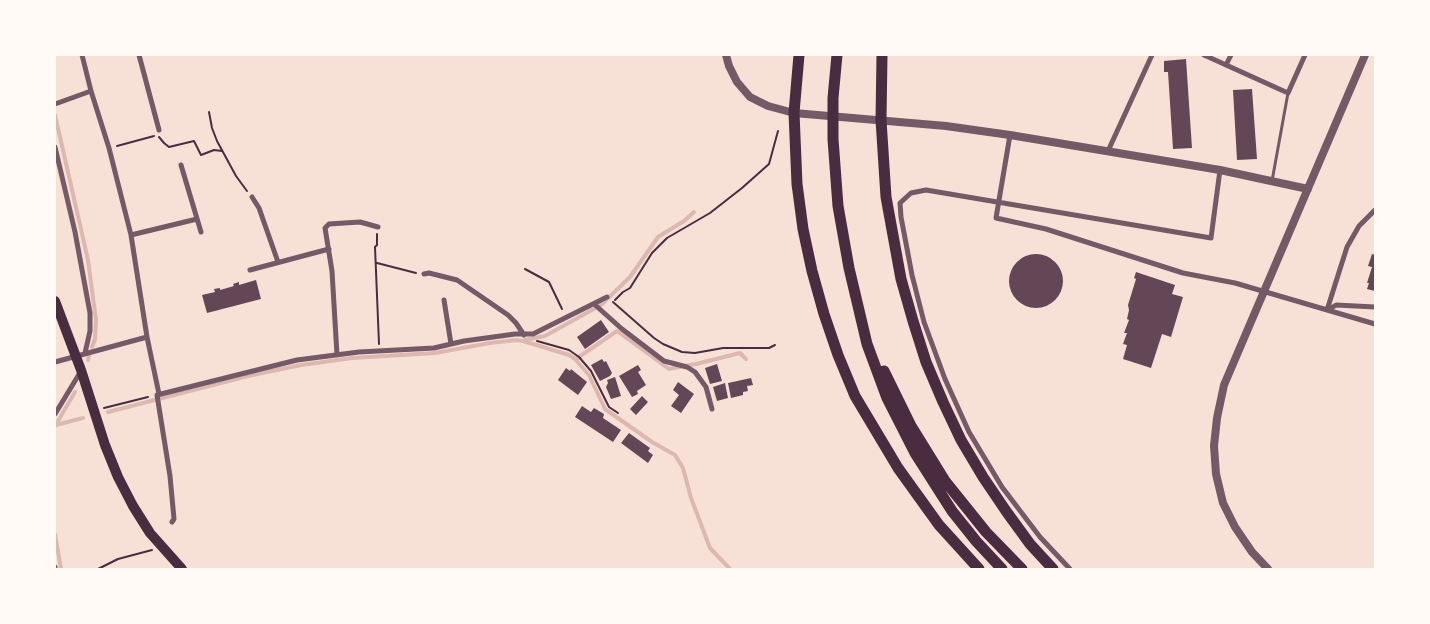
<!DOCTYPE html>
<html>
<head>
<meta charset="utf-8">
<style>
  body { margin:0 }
  #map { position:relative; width:1430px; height:624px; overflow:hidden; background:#f7e1d7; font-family:"Alegreya Sans",sans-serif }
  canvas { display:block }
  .frame { position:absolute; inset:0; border:56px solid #fffaf5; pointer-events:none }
</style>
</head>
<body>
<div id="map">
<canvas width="1430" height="624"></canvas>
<div class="frame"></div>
</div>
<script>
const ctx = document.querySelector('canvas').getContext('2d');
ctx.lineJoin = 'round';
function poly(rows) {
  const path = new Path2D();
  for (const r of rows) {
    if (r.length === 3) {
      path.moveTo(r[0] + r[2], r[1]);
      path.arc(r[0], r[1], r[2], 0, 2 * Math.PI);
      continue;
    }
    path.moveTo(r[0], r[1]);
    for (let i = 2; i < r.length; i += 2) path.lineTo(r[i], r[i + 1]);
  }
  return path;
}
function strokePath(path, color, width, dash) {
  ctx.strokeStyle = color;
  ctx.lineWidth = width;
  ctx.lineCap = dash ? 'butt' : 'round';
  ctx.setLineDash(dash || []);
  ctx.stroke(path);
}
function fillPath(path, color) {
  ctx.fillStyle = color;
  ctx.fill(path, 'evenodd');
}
const stream = poly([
  [55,115,88,260,96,320,95,339,92,347],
  [525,340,545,336,601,305,630,277,658,237,684,221,694,212],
  [576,359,617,331,669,369,696,364,740,353,746,359],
  [88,360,89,356],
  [108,412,248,376,301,365,352,358,435,353,490,343,516,340,523,341,569,355,575,359,589,375,605,409,652,442,675,455,683,468,691,498,710,548,730,569],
  [56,425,83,418],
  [55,426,75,392],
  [55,534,61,569]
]);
const building = poly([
  [1186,59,1192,148,1173,149,1168,72,1164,72,1164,61],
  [1252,89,1257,159,1237,160,1233,90],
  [1036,281,27],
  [1372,254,1375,255,1375,291,1367,289,1369,283,1367,283,1372,267,1368,266],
  [1136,272,1175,285,1172,294,1183,297,1171,337,1162,334,1151,368,1123,359,1127,345,1123,344,1127,333,1124,333,1129,320,1127,319,1129,310,1128,305,1136,279,1134,278],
  [256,280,261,299,207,313,202,295,215,292,214,289,220,288,220,290,234,286,233,284,239,282,239,285],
  [601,320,609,332,585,349,577,337],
  [602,359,604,362,606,361,612,373,610,376,600,381,591,365],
  [717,364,722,381,710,384,705,368],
  [638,365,641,370,638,372,646,385,637,391,638,394,632,397,619,376],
  [566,368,570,371,571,369,587,382,578,395,558,380],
  [615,377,621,396,611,399,606,387,608,383,607,380],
  [751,378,753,385,747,386,748,391,743,392,743,395,731,398,728,383],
  [678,382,694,394,681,413,671,406,679,395,673,390],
  [725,383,728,398,717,401,713,387],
  [642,396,648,402,636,415,630,409],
  [582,406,591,412,594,408,604,414,603,418,621,430,613,442,575,417],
  [629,433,650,448,648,451,653,455,648,463,621,443]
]);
const path = poly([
  [209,112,212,128,217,141,236,176,247,191],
  [159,137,164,143,169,147,194,141,201,155,214,150,222,151],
  [117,146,154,136],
  [377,234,377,245,375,247,379,344],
  [377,263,416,273],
  [525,269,549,282,562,309],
  [615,300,623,292,630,288,652,253,667,238,710,213,742,188,769,164,778,131],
  [613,302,654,338,663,344,682,352,695,353,723,348,769,348,775,345],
  [537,341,569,350,579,357,591,371,609,407,618,413],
  [104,408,148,397],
  [98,569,118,559,152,550]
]);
const service = poly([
  [1272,181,1288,93]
]);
const minor = poly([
  [82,55,91,91,109,148,131,235,147,337],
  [139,55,159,130],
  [1204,55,1288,93,1305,55],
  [1226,65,1231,55],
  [55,104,91,91],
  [1010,135,996,218,1046,229,1183,273,1235,283,1375,324],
  [55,147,75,232,90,313,90,331,85,353],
  [1108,151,1152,55],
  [181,165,201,232],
  [252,197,259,208,278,262],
  [131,235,197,219],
  [250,270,329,249],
  [424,274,429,273,457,280,508,315,516,323,524,335],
  [444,300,451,344],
  [594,304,622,329,664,361,687,367,695,372,706,387,712,409],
  [1327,310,1347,247,1359,226,1375,210],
  [1328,310,1336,305,1375,307],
  [337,355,332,271,325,228,329,224,360,222,378,227],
  [55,362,147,337,159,394],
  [55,414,81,371],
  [172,522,174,519,170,476,157,395,297,360,359,352,434,348,464,341,515,334,533,334,607,297],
  [55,567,55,569],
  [1070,569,1040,537,1002,487,969,432,945,379,924,322,912,275,901,217,900,203,911,193,926,190,1211,238,1220,170]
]);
const tertiary = poly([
  [726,55,729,66,737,82,750,97,768,106,794,113,946,126,1010,135,1220,170,1308,189],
  [1268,569,1252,552,1235,527,1223,503,1216,474,1214,446,1217,418,1224,385,1365,55]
]);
const trunk = poly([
  [55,301,81,370,105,445,118,477,133,506,150,533,182,569]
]);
const motorway = poly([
  [799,55,794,113,797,184,803,229,812,271,824,314,838,355,855,396,898,468,939,525,979,569],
  [837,55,833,98,833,139,838,206,849,268,867,344,887,398,915,453,952,511,976,541,1002,569],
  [882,55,881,120,886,197,901,279,913,321,926,362,943,402,961,440,983,477,1006,511,1030,544,1053,569],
  [884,371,911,426,945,481,986,532,1022,569]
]);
strokePath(stream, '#dcb8b0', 4);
fillPath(building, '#644757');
strokePath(path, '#4a2c40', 2);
strokePath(service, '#755966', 3);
strokePath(minor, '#755966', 5);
strokePath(tertiary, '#755966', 8);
strokePath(trunk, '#4a2c40', 10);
strokePath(motorway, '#4a2c40', 11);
</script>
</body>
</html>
